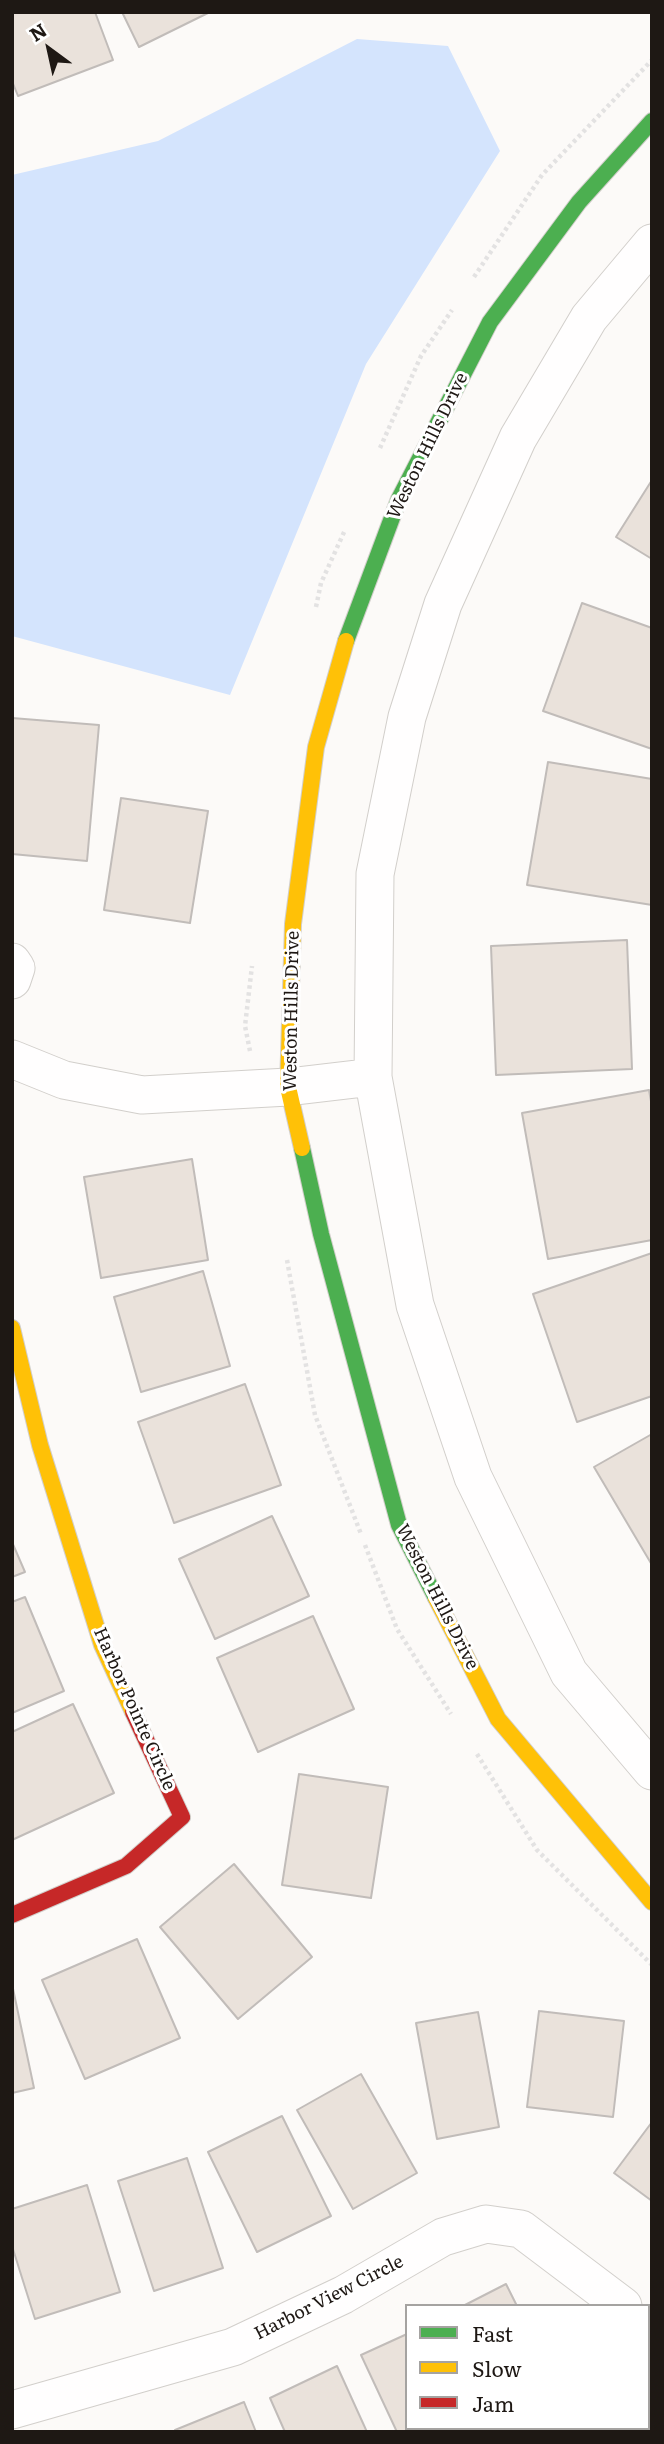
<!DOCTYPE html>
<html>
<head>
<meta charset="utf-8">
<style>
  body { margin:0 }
  #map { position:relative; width:664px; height:2444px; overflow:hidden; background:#fcfaf8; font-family:Literata,serif }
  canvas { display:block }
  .frame { position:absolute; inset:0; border:14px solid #1e1814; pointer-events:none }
  .legend { position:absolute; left:405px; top:2304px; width:245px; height:126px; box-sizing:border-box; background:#fff; border:2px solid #a5a3a1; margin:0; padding:9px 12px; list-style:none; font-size:21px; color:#1e1814 }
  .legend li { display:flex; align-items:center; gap:14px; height:35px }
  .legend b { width:35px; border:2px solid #a5a3a1 }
  .north { position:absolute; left:14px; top:14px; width:70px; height:70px; -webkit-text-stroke:5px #fff; paint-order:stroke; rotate:327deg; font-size:19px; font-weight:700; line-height:28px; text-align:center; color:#1e1814 }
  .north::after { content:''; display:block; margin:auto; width:24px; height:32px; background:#1e1814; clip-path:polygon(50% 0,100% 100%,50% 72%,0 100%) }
</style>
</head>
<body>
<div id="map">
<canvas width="664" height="2444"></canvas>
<div class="frame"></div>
<ul class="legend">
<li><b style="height:9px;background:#4caf50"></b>Fast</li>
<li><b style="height:9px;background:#ffc107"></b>Slow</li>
<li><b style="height:9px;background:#c62828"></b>Jam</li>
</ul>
<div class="north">N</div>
</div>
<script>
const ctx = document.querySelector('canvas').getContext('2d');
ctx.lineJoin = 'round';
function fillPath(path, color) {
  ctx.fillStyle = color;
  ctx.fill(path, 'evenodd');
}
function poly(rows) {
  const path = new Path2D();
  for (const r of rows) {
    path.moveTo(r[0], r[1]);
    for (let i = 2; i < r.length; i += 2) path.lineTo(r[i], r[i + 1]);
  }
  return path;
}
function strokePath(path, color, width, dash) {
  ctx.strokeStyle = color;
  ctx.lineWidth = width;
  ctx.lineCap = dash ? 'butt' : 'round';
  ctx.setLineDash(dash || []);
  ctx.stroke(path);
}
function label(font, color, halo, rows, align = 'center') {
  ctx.font = font + ' Literata,serif';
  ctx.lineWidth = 6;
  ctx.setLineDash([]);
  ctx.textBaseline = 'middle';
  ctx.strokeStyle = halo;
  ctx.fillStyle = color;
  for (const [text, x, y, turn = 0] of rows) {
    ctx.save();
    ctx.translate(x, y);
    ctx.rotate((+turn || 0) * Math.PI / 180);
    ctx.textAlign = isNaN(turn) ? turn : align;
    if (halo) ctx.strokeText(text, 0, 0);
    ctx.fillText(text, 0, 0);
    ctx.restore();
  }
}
const water = poly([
  [357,39,448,46,500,151,366,364,230,695,12,636,12,175,158,141]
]);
const building = poly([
  [12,12,95,12,113,60,18,96,12,81,12,12],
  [122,12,210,12,139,47,122,12],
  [652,480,652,559,616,537,652,480],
  [582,603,652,628,652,749,543,711,582,603],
  [12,718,99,725,87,861,12,854,12,718],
  [548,762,652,779,652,905,527,885,548,762],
  [121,798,208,811,190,923,104,910,121,798],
  [627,940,632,1069,496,1075,491,946,627,940],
  [649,1090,652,1107,652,1240,548,1259,522,1113,649,1090],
  [192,1159,208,1260,101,1278,84,1177,192,1159],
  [652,1253,652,1396,577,1422,533,1294,652,1253],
  [203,1271,230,1366,141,1392,114,1297,203,1271],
  [245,1384,281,1485,174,1523,138,1422,245,1384],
  [652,1434,652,1565,594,1467,652,1434],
  [272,1516,309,1596,215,1639,179,1559,272,1516],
  [12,1542,25,1572,12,1577,12,1542],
  [25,1597,64,1691,12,1713,12,1602,25,1597],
  [313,1616,354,1709,258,1752,217,1658,313,1616],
  [73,1704,114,1793,12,1840,12,1732,73,1704],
  [299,1774,388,1787,371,1898,282,1885,299,1774],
  [234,1864,312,1957,238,2019,160,1927,234,1864],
  [137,1939,180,2038,85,2079,42,1980,137,1939],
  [12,1984,34,2088,12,2093,12,1984],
  [539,2011,624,2021,613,2117,527,2107,539,2011],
  [478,2012,499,2127,437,2139,416,2023,478,2012],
  [361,2074,417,2173,353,2209,297,2110,361,2074],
  [282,2116,331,2216,257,2252,208,2152,282,2116],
  [652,2122,652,2201,614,2173,652,2122],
  [187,2158,223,2268,154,2291,118,2181,187,2158],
  [87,2185,120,2292,35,2319,12,2246,12,2209,87,2185],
  [506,2284,517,2306,463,2306,506,2284],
  [407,2334,407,2428,477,2428,479,2432,397,2432,361,2355,407,2334],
  [337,2366,367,2432,285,2432,270,2398,337,2366],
  [244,2402,256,2432,175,2432,175,2430,244,2402]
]);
const path = poly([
  [474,277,542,175,652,60],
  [380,448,421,356,452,310],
  [316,607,321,583,345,530],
  [250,1051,245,1026,252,966],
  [287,1260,315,1415,361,1534],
  [365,1545,397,1629,451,1714],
  [477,1754,537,1850,652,1965]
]);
const street = poly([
  [652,243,589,318,518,438,443,604,407,717,375,874,373,1077,415,1305,473,1477,569,1673,652,1771],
  [12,962,16,968,12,980],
  [12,1059,64,1080,142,1095,288,1087,373,1077],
  [648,2325,652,2327],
  [12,2410,233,2347,343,2295,443,2237,486,2224,521,2229,623,2306]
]);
const fast = poly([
  [346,641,399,499,490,322,579,202,652,121],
  [302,1148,321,1234,399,1525,436,1598]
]);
const slow = poly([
  [302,1148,288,1087,293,924,316,747,346,641],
  [12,1328,40,1445,102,1645,133,1712],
  [436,1598,498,1719,652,1902]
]);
const jam = poly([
  [12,1915,126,1866,182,1817,133,1712]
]);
const streetNames = [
  ["Weston Hills Drive",428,446,-64],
  ["Weston Hills Drive",292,1011,-89],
  ["Weston Hills Drive",437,1597,63],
  ["Harbor Pointe Circle",134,1709,66],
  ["Harbor View Circle",329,2298,-27]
];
fillPath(water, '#d4e4fd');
fillPath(building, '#eae2db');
strokePath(building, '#c1bcb9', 2);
strokePath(street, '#d2cfcb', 39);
strokePath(fast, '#d2cfcb', 18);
strokePath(slow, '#d2cfcb', 18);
strokePath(jam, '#d2cfcb', 18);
strokePath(path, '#e3e2e2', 4.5, [3.5, 3.5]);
strokePath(street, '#fffefe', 37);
strokePath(fast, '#4caf50', 16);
strokePath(slow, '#ffc107', 16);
strokePath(jam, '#c62828', 16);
label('18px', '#1e1814', '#fff', streetNames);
</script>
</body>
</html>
